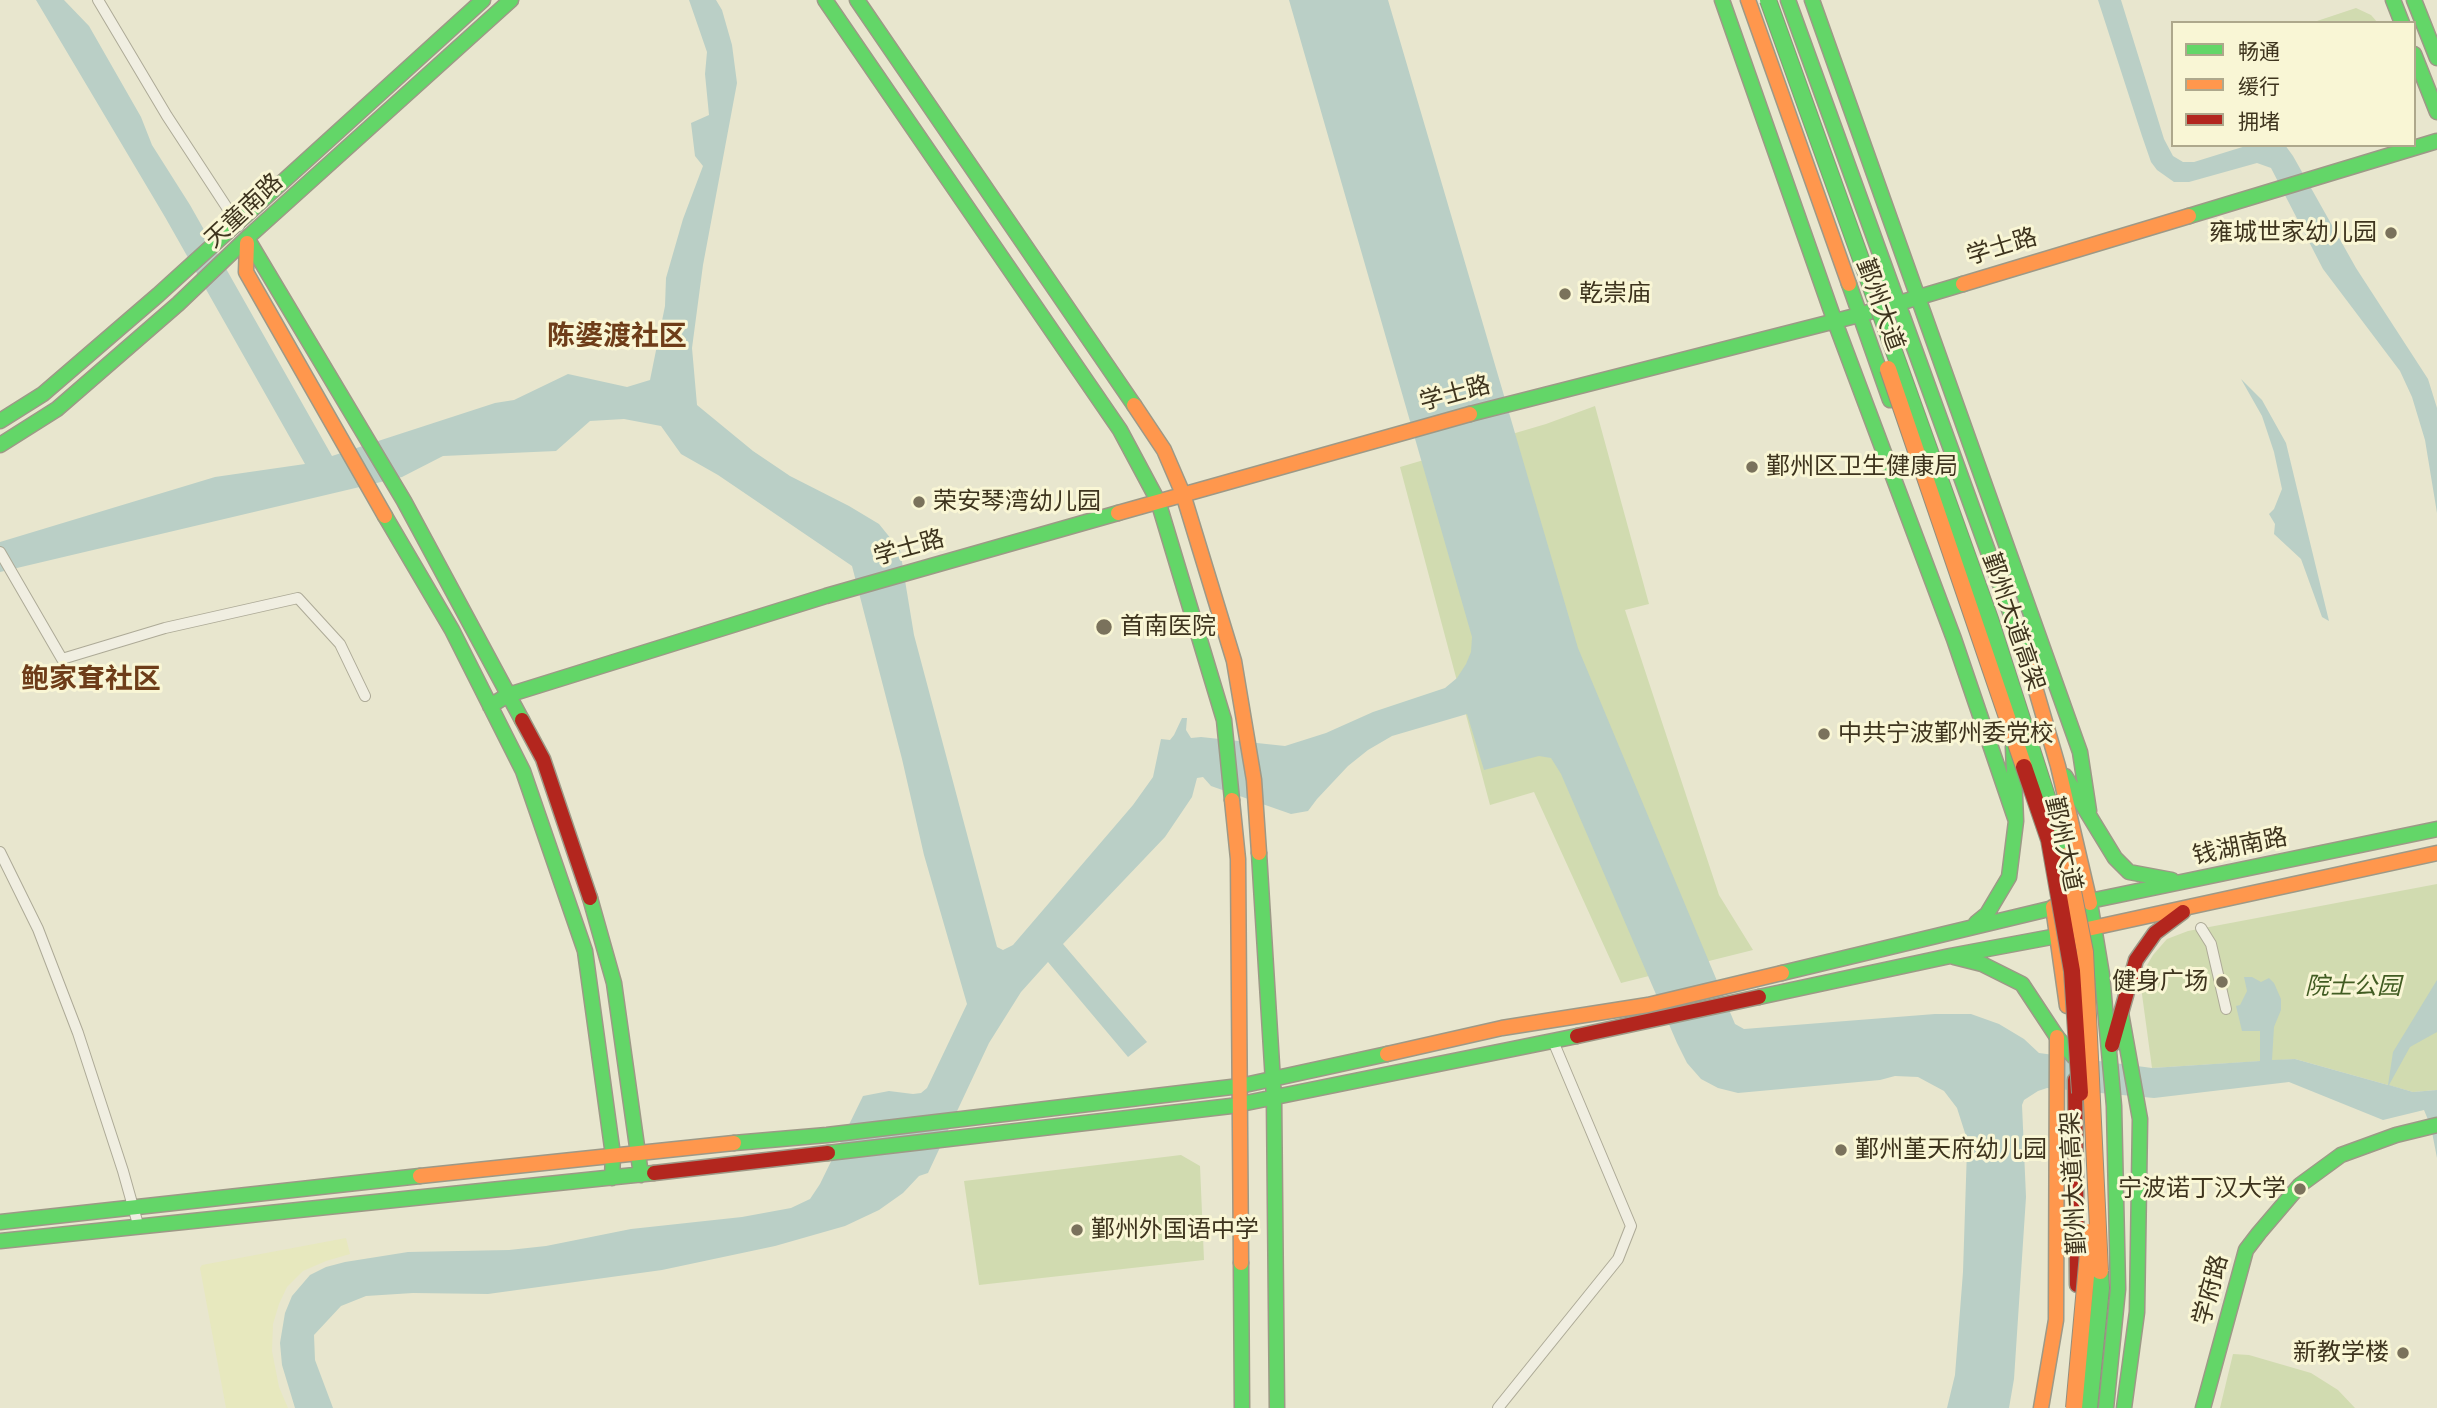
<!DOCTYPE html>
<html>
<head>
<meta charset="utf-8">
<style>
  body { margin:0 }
  #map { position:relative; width:2437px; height:1408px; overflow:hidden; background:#e8e6ce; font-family:Literata,"Noto Sans SC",serif }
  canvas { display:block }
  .legend { position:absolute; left:2171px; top:21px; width:245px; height:126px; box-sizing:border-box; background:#f9f6d5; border:2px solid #aea88c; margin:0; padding:9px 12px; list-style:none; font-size:21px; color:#3e341e }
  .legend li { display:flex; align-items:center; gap:14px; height:35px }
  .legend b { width:35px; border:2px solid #aea88c }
</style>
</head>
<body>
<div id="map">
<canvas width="2437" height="1408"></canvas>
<ul class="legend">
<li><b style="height:9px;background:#63d668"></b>畅通</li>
<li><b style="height:9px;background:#ff974d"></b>缓行</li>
<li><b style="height:9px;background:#b3261e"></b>拥堵</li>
</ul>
</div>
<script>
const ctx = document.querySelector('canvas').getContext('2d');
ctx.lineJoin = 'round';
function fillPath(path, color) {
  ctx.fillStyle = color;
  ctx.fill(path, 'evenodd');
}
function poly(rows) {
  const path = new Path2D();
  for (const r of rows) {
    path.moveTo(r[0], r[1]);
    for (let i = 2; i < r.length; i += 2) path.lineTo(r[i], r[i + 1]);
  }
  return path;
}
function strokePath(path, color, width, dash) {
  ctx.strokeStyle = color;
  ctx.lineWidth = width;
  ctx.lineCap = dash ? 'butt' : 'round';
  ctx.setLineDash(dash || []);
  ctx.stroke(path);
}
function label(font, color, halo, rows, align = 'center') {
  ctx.font = font + ' Literata,"Noto Sans SC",serif';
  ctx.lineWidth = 6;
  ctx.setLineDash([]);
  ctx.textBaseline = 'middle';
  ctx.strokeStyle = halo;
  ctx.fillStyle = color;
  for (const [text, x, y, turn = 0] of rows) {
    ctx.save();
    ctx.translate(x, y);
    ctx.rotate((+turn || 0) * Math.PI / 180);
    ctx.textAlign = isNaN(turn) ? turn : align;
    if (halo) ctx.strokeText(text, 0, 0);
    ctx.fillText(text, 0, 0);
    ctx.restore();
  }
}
const farmland = poly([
  [346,1238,350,1254,326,1261,303,1271,287,1287,279,1304,273,1324,272,1351,279,1387,288,1408,226,1408,200,1268,202,1265]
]);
const green = poly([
  [2356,8,2371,15,2378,23,2311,23],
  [1595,406,1649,604,1625,610,1719,895,1753,950,1621,983,1534,792,1490,805,1400,467,1546,424],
  [2437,884,2437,1090,2413,1092,2295,1059,2152,1068,2141,987,2143,972,2153,955,2167,939,2188,931],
  [1181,1155,1200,1166,1204,1260,979,1285,964,1181],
  [2233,1354,2249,1355,2311,1373,2338,1390,2355,1408,2220,1408]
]);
const water = poly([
  [36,0,64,0,89,26,141,117,152,145,190,205,332,456,495,403,514,400,568,374,627,387,650,380,665,306,666,278,683,219,703,166,695,156,691,123,709,115,705,74,707,52,689,0,716,0,722,10,732,45,737,83,703,265,692,348,697,405,753,451,790,476,849,506,879,524,900,550,914,635,993,932,997,947,1003,950,1013,945,1133,805,1153,777,1161,739,1170,740,1174,735,1182,718,1187,718,1186,730,1191,738,1201,737,1285,746,1326,733,1373,712,1445,688,1457,678,1466,664,1471,652,1472,637,1289,0,1388,0,1578,648,1735,1024,1744,1029,1935,1014,1971,1014,1999,1024,2024,1039,2039,1053,2152,1068,2260,1061,2260,1031,2242,1031,2236,1006,2240,1005,2247,991,2244,977,2252,977,2261,982,2269,978,2274,983,2281,999,2281,1010,2274,1027,2272,1060,2295,1059,2388,1085,2393,1052,2437,980,2437,1032,2410,1047,2389,1085,2413,1092,2437,1090,2437,1158,2431,1127,2424,1110,2383,1120,2289,1082,2154,1098,2047,1088,2038,1091,2024,1100,2022,1105,2026,1197,2014,1379,2009,1408,1947,1408,1955,1375,1963,1272,1967,1149,1965,1133,1957,1108,1944,1091,1918,1077,1895,1076,1880,1080,1738,1093,1718,1088,1701,1079,1687,1063,1677,1043,1561,774,1551,758,1539,756,1484,770,1467,714,1392,736,1368,750,1348,766,1317,799,1308,811,1291,814,1211,786,1203,777,1197,778,1192,797,1165,837,1063,944,1147,1042,1128,1057,1048,962,1021,992,989,1043,928,1173,919,1176,903,1193,879,1210,845,1226,775,1246,662,1270,488,1294,413,1293,366,1296,341,1306,314,1335,315,1360,333,1408,295,1408,282,1365,280,1343,285,1313,292,1296,310,1275,326,1267,345,1262,408,1252,509,1250,546,1246,631,1229,742,1217,791,1208,810,1199,820,1184,863,1096,889,1091,913,1094,921,1093,927,1088,967,1004,924,855,902,759,852,566,718,475,681,454,661,426,624,419,590,421,556,451,443,456,402,477,0,572,0,542,215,477,305,464,165,217],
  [2098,0,2121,0,2164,139,2173,156,2183,162,2194,162,2249,145,2285,145,2293,156,2356,268,2428,379,2437,408,2437,513,2425,440,2412,397,2400,371,2323,269,2271,168,2257,163,2189,182,2174,182,2157,170,2151,162,2142,136],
  [2241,379,2262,400,2286,443,2329,621,2322,617,2301,559,2274,534,2275,524,2269,514,2274,509,2282,489,2274,452,2262,416]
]);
const street = poly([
  [98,0,167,116,239,226],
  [0,552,62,659,165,628,298,598,340,644,365,696],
  [0,852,38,929,78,1033,123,1171,139,1228],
  [2201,928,2211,944,2226,1009],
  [1498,1408,1618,1259,1631,1226,1553,1041]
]);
const fast = poly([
  [825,0,1120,430,1158,501,1224,720,1232,800],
  [857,0,1134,405],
  [1722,0,1835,322,1954,639,2016,821],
  [1788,0,2026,656],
  [1812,0,2080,752,2089,811],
  [2393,0,2402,23],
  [2414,0,2437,58],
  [2414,54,2437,112],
  [2189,216,2437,141],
  [247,238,404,501,522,720],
  [1849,284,1890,400],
  [1470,414,1859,315,1963,284],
  [0,421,43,394,158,295,483,0],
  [0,445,57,409,178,304,247,238,511,0],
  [385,516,452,630,523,771,585,951,613,1155,612,1178],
  [490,706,508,695,826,596,1118,513],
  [2065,776,2115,858,2129,872,2172,880],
  [1259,853,1274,1098,1277,1408],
  [590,898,614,983,641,1175],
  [2080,903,2437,829],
  [2090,903,2102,975,2114,1106,2118,1289,2106,1408],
  [1976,923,1987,914,2009,877,2016,821,2013,747],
  [1954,957,1982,964,2022,984,2057,1037,2074,1057],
  [1782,973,2053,908],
  [1759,997,1950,956,2057,936],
  [2121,1013,2140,1119,2137,1312,2124,1408],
  [734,1143,827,1135,1240,1086,1387,1054],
  [828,1153,1231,1106,1577,1036],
  [0,1222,420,1176],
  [0,1241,654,1173],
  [1241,1263,1242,1408],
  [2203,1408,2246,1250,2259,1233,2300,1185,2341,1155,2396,1135,2437,1125]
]);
const slow = poly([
  [1748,0,1849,284],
  [247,243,246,272,385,516],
  [1963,284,2189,216],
  [1134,405,1164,450,1183,494,1234,661,1254,780,1259,853],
  [1118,513,1470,414],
  [2026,656,2058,766,2090,903],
  [1232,800,1238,859,1241,1263],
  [2053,907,2067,1006],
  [2083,930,2437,853],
  [1387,1054,1502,1028,1648,1005,1782,973],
  [420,1176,734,1143],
  [2041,1408,2056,1320,2057,1037]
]);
const jam = poly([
  [522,720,543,759,590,898],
  [1577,1036,1759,997],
  [2112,1045,2136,960,2155,933,2183,912],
  [2075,1080,2077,1285],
  [654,1173,828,1153]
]);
const fastBridge = poly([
  [1768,0,1990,619,2066,856],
  [2089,1408,2101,1288,2100,1271]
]);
const slowBridge = poly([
  [1888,369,2024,767],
  [2066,856,2085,952,2100,1271],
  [2074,1408,2090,1232]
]);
const jamBridge = poly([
  [2024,767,2049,840,2072,971,2080,1093]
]);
const markers = [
  [2391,233,7,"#7a725c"],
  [1565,294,7,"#7a725c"],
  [1752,467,7,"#7a725c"],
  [919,502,7,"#7a725c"],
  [1104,627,9,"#7a725c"],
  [1824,734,7,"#7a725c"],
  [2222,982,7,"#7a725c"],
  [1841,1150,7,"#7a725c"],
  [2300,1189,7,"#7a725c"],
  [1077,1230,7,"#7a725c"],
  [2403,1353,7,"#7a725c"]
];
const streetNames = [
  ["天童南路",244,211,-43],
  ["学士路",2002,247,-17],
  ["鄞州大道",1880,305,70],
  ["学士路",1455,394,-15],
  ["学士路",909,548,-16],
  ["鄞州大道高架",2013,622,71],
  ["鄞州大道",2063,844,78],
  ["钱湖南路",2240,847,-12],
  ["鄞州大道高架",2074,1183,-93],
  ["学府路",2211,1290,-75]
];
const poiNames = [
  ["雍城世家幼儿园",2377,233,"right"],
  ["乾崇庙",1579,294],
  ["鄞州区卫生健康局",1766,467],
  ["荣安琴湾幼儿园",933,502],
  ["首南医院",1120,627],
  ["中共宁波鄞州委党校",1838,734],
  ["健身广场",2208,982,"right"],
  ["鄞州堇天府幼儿园",1855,1150],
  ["宁波诺丁汉大学",2286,1189,"right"],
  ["鄞州外国语中学",1091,1230],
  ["新教学楼",2389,1353,"right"]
];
const parkNames = [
  ["院士公园",2353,987]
];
const quarterNames = [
  ["陈婆渡社区",617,337],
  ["鲍家耷社区",91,680]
];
fillPath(farmland, '#e7e8be');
fillPath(green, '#d1dbb0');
fillPath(water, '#bacfc6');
strokePath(street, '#adaa97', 12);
strokePath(fast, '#9d9987', 17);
strokePath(slow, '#9d9987', 17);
strokePath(jam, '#9d9987', 17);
strokePath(street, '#f0eee1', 10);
strokePath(fast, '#63d668', 14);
strokePath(slow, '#ff974d', 14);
strokePath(jam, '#b3261e', 14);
strokePath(fastBridge, '#938f7e', 18, []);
strokePath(slowBridge, '#938f7e', 18, []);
strokePath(jamBridge, '#938f7e', 18, []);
strokePath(fastBridge, '#63d668', 16);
strokePath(slowBridge, '#ff974d', 16);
strokePath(jamBridge, '#b3261e', 16);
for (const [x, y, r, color] of markers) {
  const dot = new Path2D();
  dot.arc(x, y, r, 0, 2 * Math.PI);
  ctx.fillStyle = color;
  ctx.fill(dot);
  strokePath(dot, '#f9f6d5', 2.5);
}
label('24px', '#3e341e', '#f9f6d5', streetNames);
label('24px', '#3e341e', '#f9f6d5', poiNames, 'left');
label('italic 24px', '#415c22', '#f9f6d5', parkNames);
label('bold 28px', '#6e3d19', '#f9f6d5', quarterNames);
</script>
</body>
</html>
